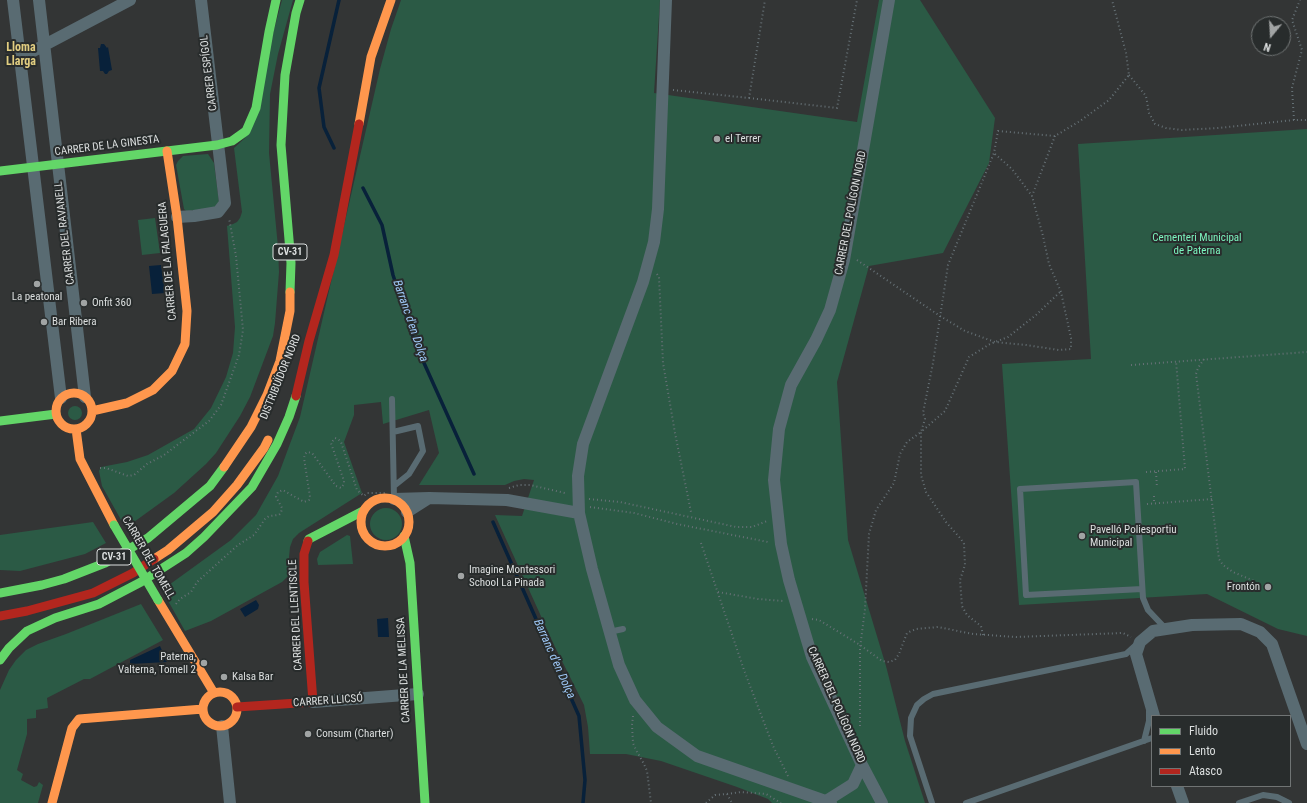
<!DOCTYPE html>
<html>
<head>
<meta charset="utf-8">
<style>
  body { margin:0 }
  #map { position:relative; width:1307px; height:803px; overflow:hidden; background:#333535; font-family:"Roboto Condensed",sans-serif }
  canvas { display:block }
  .legend { position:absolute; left:1151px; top:715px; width:140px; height:72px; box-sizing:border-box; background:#282c2c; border:1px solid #707474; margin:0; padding:5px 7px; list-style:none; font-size:12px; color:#dcdfdf }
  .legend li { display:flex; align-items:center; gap:8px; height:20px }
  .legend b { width:20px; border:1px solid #707474 }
  .north { position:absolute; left:1251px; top:16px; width:40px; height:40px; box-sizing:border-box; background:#282c2c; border:1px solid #707474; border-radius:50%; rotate:198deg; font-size:11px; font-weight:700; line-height:16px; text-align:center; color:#dcdfdf }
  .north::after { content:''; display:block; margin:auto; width:14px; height:18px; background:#a1a4a4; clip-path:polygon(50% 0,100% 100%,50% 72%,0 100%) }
</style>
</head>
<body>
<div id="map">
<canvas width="1307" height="803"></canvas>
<ul class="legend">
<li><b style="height:5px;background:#63d668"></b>Fluido</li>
<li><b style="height:5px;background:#ff974d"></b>Lento</li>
<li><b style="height:5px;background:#b3261e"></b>Atasco</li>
</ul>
<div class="north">N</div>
</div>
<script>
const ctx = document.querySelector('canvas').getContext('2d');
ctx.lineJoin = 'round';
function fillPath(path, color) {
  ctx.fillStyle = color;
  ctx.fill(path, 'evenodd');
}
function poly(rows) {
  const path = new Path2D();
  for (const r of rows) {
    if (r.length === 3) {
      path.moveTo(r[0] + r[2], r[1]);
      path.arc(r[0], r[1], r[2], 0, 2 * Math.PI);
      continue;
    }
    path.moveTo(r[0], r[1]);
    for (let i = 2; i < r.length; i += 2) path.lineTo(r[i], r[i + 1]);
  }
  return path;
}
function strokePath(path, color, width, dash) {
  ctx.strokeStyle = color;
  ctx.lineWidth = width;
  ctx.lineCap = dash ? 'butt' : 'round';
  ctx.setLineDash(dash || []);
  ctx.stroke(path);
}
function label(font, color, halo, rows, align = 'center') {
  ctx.font = font + ' "Roboto Condensed",sans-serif';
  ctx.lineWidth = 4;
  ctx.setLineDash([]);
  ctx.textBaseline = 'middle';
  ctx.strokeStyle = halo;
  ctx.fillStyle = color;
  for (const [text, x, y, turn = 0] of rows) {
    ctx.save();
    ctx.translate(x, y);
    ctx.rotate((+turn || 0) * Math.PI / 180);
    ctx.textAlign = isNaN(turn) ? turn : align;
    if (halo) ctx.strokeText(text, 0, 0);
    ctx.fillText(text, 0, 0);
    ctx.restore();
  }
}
const green = poly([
  [282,0,293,0,278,54,270,94,269,153,278,247,279,272,275,323,273,336,250,397,240,416,216,453,206,464,174,493,127,527,125,527,102,486,99,471,101,467,127,462,148,455,194,429,211,408,226,377,233,353,235,327,227,226,233,224,237,222,240,218,242,212,234,148,245,138],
  [401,0,660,0,654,93,857,122,879,0,920,0,995,118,989,163,943,253,869,266,837,382,848,540,886,666,905,741,925,803,772,803,768,799,737,787,661,761,626,754,590,754,588,727,584,705,555,647,495,515,522,516,534,480,524,479,514,481,505,485,419,485,439,453,429,410,383,424,381,402,354,405,354,415,344,442,362,493,299,533,293,539,290,547,289,557,289,575,282,582,211,621,185,631,162,590,231,540,256,515,278,476,300,417,380,69,391,29],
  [1307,129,1307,636,1278,629,1207,594,1019,605,1002,364,1091,359,1078,144],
  [208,154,214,163,219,202,213,209,186,211,184,209,176,165,178,161,183,156],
  [155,218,160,253,142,255,138,220],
  [75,413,7],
  [386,524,16],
  [93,522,106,543,85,554,20,571,0,570,0,535],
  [347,535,350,536,353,564,318,565,317,559,320,552],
  [141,604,163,640,90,679,84,679,47,698,48,708,36,710,36,718,27,719,27,734,17,770,23,774,21,780,34,787,37,786,39,782,43,785,38,803,0,803,0,690,9,670,16,660,26,650,38,644,66,634]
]);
const water = poly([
  [101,44,104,44,107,48,108,47,112,70,109,71,107,74,105,74,103,71,100,71,98,48,100,48],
  [161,265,165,293,152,294,149,266],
  [256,600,259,605,258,609,245,617,240,609],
  [388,618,389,637,378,637,377,619],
  [160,646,167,662,130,664,130,660]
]);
const stream = poly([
  [334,148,324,127,319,88,339,0],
  [363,188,382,225,393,275,415,343,474,474],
  [493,522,579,716,585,780,583,803]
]);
const path = poly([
  [1129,75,1146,96,1149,113,1155,124,1166,128,1182,130,1218,128,1294,120,1307,120],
  [673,90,749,98,765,0],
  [749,98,837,108,857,0],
  [1294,120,1292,88,1302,50,1292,20,1300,0],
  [995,154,1012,169,1032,196],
  [857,260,940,316,965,331,995,342,1026,345,1059,350,1071,349,1071,338,1061,292,1049,264,1043,236,1032,196,1055,136],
  [657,274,659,277,663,363,675,433,691,512],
  [1204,359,1198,368,1196,374,1219,559,1223,565,1233,572,1254,581],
  [1131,365,1307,352],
  [100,468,106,468,128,476,134,475,147,464,164,455,209,421,221,405,239,355,243,330,236,256,229,218],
  [1146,472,1185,469,1176,361],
  [1156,472,1157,488],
  [509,488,519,485,530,485,565,493,566,495],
  [1154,496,1154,503],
  [589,499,620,502,736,527,752,527,767,521],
  [1147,504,1212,499],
  [590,507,634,513,677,524,768,542],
  [701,543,744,670,773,746,788,776],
  [718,592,758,599,783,601],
  [176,604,180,599,191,592,197,582,238,545,254,535,265,519,269,516,279,515,281,513,282,508,276,497,278,492,283,490,304,502,309,500,310,497,304,458,305,454,307,452,312,453,336,486,341,488,344,484,344,481,331,443,335,438,338,439,341,442,357,490,364,496,367,493,385,493],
  [812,619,819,620,860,645,882,661,889,662,895,660,899,654,907,633,916,629,938,627,973,634,1016,637,1123,633,1131,637],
  [983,635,981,626,967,615,962,606,960,580,965,565,964,544,961,539,946,522,926,492,921,475,921,432,945,411,969,357,990,344,1008,337,1036,315,1060,292],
  [633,716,632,725,633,743,636,750,644,764,647,771,651,803],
  [860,726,860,648,865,609,869,534,876,510,894,483,900,454,907,442,921,432,925,419,923,413,933,363,948,265,994,153,998,131,1055,136,1080,121,1109,100,1129,75,1126,53,1112,0],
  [727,794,741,792,766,794,781,803],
  [706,803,715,795,727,794,732,803]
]);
const lane = poly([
  [392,399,394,499],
  [393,432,418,426,423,451,409,474,394,486],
  [1142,589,1026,595,1020,489,1136,482,1143,598,1148,610,1166,629],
  [609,632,623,629],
  [1144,741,1149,721,1149,711],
  [932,803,910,736,911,718,917,705,924,699,933,694,1126,654,1137,644],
  [966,803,1152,738],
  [1239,803,1263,795,1277,797,1289,803]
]);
const street = poly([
  [13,0,61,398],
  [39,0,85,397],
  [666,0,658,209,654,242,643,282,583,444,578,476,579,513,592,569,619,665,635,700,657,727,697,756,831,803],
  [20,58,130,0],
  [177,217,194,216,218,212,225,203,201,0],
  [394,499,429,498,507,500,579,513],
  [407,512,429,498],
  [313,702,418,694],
  [1154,716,1136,654,1140,642,1153,631,1192,625,1241,624,1260,632,1272,644,1307,744],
  [222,726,230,803],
  [1177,786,1183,803],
  [826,801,853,784,862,765],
  [882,803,862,765,812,657,789,580,781,544,774,480,779,429,791,385,816,340,830,310,844,260,889,0]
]);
const fast = poly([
  [0,171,217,145,232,141,246,131,256,108,269,32,276,0],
  [290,292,291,263,281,145,285,75,296,13,300,0],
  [0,421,56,414],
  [404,536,410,563,425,803],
  [308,541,309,539,363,511],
  [0,593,42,585,64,579,105,563,148,538,210,486,224,467],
  [0,660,9,648,27,631,55,618,99,604,141,582,186,553,204,537,252,487,277,444,289,417,296,396]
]);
const slow = poly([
  [359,124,371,57,391,0],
  [74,411,18],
  [92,411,127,403,153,390,172,371,185,344,187,311,177,217,167,151],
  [76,429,80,459,114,525],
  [224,467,251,427,267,395,280,361,290,311,290,292],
  [385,522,24],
  [154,559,168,550,213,512,237,485,264,448,268,440],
  [158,600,214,693],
  [220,709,17],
  [52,803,72,728,79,719,203,709]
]);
const jam = poly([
  [296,396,309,341,334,255,359,124],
  [0,616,27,611,93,593,133,573,154,559],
  [237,707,313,702,304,582,304,554,308,541]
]);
const fastBridge = poly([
  [114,525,158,600]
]);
const markers = [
  [717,139,4,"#a1a4a4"],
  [37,284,4,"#a1a4a4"],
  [84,303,4,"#a1a4a4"],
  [44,322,4,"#a1a4a4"],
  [1082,536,4,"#a1a4a4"],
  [461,576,4,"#a1a4a4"],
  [1268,587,4,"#a1a4a4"],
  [204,663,4,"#a1a4a4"],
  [224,677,4,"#a1a4a4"],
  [308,734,4,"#a1a4a4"]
];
const shields = [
  [290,252,34],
  [114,557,34]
];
const shieldNames = [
  ["CV-31",290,252],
  ["CV-31",114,557]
];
const streetNames = [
  ["CARRER ESPÍGOL",209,73,-97],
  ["CARRER DE LA GINESTA",107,146,-7],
  ["CARRER DEL POLÍGON NORD",851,213,-79],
  ["CARRER DEL RAVANELL",65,233,-97],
  ["CARRER DE LA FALAGUERA",168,261,-95],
  ["DISTRIBUÏDOR NORD",281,377,-68],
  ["CARRER DEL TOMELL",148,558,60],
  ["CARRER DEL LLENTISCLE",296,615,-93],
  ["CARRER DE LA MELISSA",404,670,-93],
  ["CARRER LLICSÓ",328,701,-4],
  ["CARRER DEL POLÍGON NORD",836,705,66]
];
const poiNames = [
  ["el Terrer",725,139],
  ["La peatonal",37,297,"center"],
  ["Onfit 360",92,303],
  ["Bar Ribera",52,322],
  ["Pavelló Poliesportiu",1090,530],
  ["Municipal",1090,543],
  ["Imagine Montessori",469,570],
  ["School La Pinada",469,583],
  ["Frontón",1260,587,"right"],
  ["Paterna,",196,657,"right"],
  ["Valterna, Tomell 2",196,670,"right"],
  ["Kalsa Bar",232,677],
  ["Consum (Charter)",316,734]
];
const parkNames = [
  ["Cementeri Municipal",1197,238],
  ["de Paterna",1197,251]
];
const neighbourhoodNames = [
  ["Lloma",21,48],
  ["Llarga",21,62]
];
const waterNames = [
  ["Barranc d'en Dolça",410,321,71],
  ["Barranc d'en Dolça",554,659,66]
];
fillPath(green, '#2b5a45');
fillPath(water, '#08213a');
strokePath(stream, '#08213a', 3.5);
strokePath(path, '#667176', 2, [1, 3]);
strokePath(lane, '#596b72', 6);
strokePath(street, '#596b72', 12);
strokePath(fast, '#63d668', 9);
strokePath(slow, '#ff974d', 9);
strokePath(jam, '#b3261e', 9);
strokePath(fastBridge, '#63d668', 9);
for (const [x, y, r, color] of markers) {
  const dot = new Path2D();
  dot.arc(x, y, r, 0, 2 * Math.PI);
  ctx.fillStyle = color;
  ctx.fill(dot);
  strokePath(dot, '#282c2c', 1.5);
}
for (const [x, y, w] of shields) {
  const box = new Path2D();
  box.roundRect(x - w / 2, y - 8, w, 16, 3);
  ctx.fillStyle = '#282c2c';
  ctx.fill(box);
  strokePath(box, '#dcdfdf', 1);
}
label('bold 10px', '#dcdfdf', null, shieldNames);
label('11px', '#dcdfdf', '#282c2c', streetNames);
label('11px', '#dcdfdf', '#282c2c', poiNames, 'left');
label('11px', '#7cf5bf', '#282c2c', parkNames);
label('bold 12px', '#e2ce81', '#282c2c', neighbourhoodNames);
label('italic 12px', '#9ec8f7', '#282c2c', waterNames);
</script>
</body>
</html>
